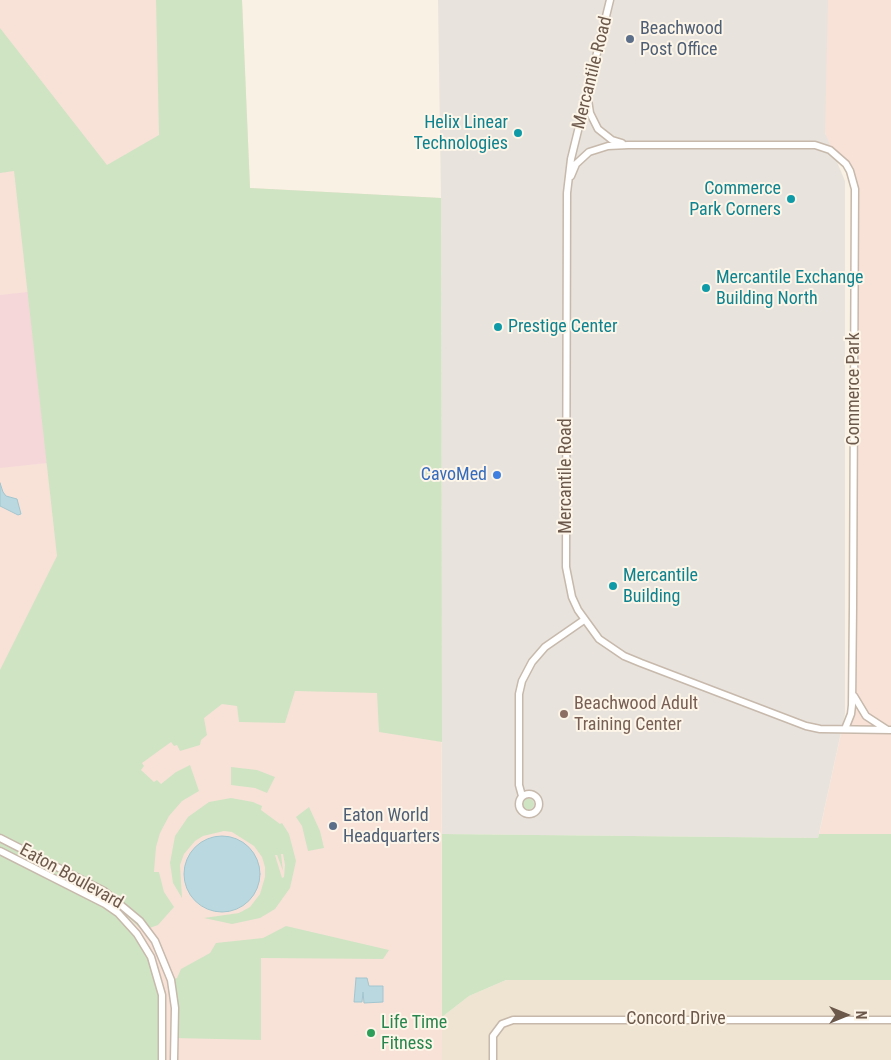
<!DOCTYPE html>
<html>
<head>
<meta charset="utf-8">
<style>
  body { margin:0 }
  #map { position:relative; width:891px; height:1060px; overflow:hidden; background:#f9f1e3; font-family:"Roboto Condensed",sans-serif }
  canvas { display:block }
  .north { position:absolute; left:821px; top:990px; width:50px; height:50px; -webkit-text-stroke:4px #fcf5e8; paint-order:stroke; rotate:90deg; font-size:14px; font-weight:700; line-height:20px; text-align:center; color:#6d594c }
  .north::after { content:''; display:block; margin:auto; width:18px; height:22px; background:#6d594c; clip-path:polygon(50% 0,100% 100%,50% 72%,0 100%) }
</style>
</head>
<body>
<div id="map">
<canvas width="891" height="1060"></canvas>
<div class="north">N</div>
</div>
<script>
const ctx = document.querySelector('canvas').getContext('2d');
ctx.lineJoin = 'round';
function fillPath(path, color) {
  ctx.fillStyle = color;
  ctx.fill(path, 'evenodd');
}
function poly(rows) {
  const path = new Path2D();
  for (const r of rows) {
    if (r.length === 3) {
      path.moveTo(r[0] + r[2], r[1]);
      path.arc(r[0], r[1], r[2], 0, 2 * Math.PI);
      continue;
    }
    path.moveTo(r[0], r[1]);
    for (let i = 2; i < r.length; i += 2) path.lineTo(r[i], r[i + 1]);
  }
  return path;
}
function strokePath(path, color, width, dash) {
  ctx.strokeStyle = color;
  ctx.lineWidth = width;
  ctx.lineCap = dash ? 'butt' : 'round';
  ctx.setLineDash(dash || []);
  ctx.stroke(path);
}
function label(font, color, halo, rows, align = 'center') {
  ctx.font = font + ' "Roboto Condensed",sans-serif';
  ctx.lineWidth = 4;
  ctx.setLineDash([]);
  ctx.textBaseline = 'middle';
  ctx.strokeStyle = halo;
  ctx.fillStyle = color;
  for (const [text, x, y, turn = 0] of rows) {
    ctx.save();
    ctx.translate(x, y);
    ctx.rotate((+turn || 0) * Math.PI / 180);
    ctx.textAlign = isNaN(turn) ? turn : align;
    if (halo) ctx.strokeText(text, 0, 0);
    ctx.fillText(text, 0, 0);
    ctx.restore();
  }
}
const residential = poly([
  [506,980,891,980,891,1060,442,1060,442,1017,469,996]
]);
const commercial = poly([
  [0,0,242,0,250,188,441,198,442,1060,0,1060],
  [825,0,891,0,891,834,819,834,841,733,845,729,845,720,852,690,855,189,850,171,830,150,825,133]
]);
const industrial = poly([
  [438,0,828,0,825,133,845,181,845,714,818,838,442,834,441,198]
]);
const medical = poly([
  [28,292,47,463,0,468,0,295]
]);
const green = poly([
  [156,0,242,0,250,188,441,198,442,742,379,732,377,693,295,691,285,723,239,722,237,706,222,704,204,718,207,735,201,740,200,745,180,751,177,745,174,746,171,742,142,763,144,766,141,770,154,782,157,780,161,784,176,772,190,765,199,791,182,801,169,816,160,833,156,847,154,872,159,872,164,892,174,907,158,925,147,929,113,897,0,838,0,670,57,556,14,171,0,173,0,28,107,165,159,135],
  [231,767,257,770,275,777,267,793,255,788,231,785],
  [231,798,253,802,262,806,261,810,280,824,282,823,289,834,296,861,290,888,275,909,260,918,232,924,204,918,239,913,250,907,260,894,265,877,265,867,262,857,254,846,232,832,224,831,203,836,195,841,184,854,180,865,182,898,173,883,170,863,175,836,188,817,209,802],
  [281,854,283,854,285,865,284,877,282,878,275,855,277,855,283,871],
  [528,804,6],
  [309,807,320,831,324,848,308,851,302,826,296,817],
  [442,834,818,838,819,834,891,834,891,980,506,980,469,996,442,1017],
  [0,842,65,874,63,879,0,847],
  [0,851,105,904,137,934,159,980,162,1060,0,1060],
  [67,876,107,897,132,915,143,931,118,908,66,880],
  [286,926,389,950,383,959,261,958,261,1040,174,1038,171,980,177,978,181,969,210,953,216,943,263,938]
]);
const water = poly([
  [0,483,3,492,6,496,17,499,21,514,18,515,0,506,0,483],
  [222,874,38],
  [356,978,367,978,369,986,383,986,383,1002,364,1003,363,992,362,1002,354,1002,356,978]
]);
const minor = poly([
  [610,0,571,159,567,193,566,567,572,597,578,610,599,639,624,656,641,663,806,726,820,729,891,730],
  [588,100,590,113,598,129,612,140,622,143],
  [571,176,576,164,589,152,608,146,628,145,815,145,830,150,846,164,850,171,855,189,853,607,852,705,851,714,845,729],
  [854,696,866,716,886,729],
  [529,804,10],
  [522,796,519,785,519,694,522,681,532,662,545,647,584,620],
  [0,838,104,891,140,921,155,941,171,980,175,1008,174,1060],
  [0,851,105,904,118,913,137,934,151,957,162,995,162,1060],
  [493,1060,493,1036,502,1024,513,1020,891,1020]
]);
const markers = [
  [630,39,5,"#5c6f8a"],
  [518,133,5,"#0f9aa8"],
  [791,199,5,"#0f9aa8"],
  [706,288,5,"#0f9aa8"],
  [498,327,5,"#0f9aa8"],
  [497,475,5,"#3f7fe0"],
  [613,586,5,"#0f9aa8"],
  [564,714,5,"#8d6e63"],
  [333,826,5,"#5c6f8a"],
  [371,1033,5,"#2e9e5b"]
];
const serviceNames = [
  ["Beachwood",640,29],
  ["Post Office",640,50],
  ["Eaton World",343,816],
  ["Headquarters",343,837]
];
const streetNames = [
  ["Mercantile Road",593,73,-76],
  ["Commerce Park",854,389,-90],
  ["Mercantile Road",566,476,-90],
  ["Eaton Boulevard",71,877,29],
  ["Concord Drive",676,1019]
];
const cultureNames = [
  ["Helix Linear",508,123,"right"],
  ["Technologies",508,144,"right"],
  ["Commerce",781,189,"right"],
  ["Park Corners",781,210,"right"],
  ["Mercantile Exchange",716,278],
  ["Building North",716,299],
  ["Prestige Center",508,327],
  ["Mercantile",623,576],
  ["Building",623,597]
];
const shopNames = [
  ["CavoMed",487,475]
];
const educationNames = [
  ["Beachwood Adult",574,704],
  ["Training Center",574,725]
];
const leisureNames = [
  ["Life Time",381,1023],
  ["Fitness",381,1044]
];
fillPath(residential, '#efe3d2');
fillPath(commercial, '#f8e2d8');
fillPath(industrial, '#e8e3dd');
fillPath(medical, '#f5d7d9');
fillPath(green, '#cfe4c3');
fillPath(water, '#bad8df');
strokePath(water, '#a2c6cf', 1);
strokePath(minor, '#c7b9ab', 9);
strokePath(minor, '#fff', 6);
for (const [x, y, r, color] of markers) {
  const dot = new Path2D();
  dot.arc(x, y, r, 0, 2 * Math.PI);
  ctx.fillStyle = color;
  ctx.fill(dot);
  strokePath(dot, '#fcf5e8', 2);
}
label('18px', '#4e5e75', '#fcf5e8', serviceNames, 'left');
label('18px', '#6d594c', '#fcf5e8', streetNames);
label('18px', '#0d838f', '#fcf5e8', cultureNames, 'left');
label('18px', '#366cbe', '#fcf5e8', shopNames, 'right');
label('18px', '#785e54', '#fcf5e8', educationNames, 'left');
label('18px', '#27864d', '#fcf5e8', leisureNames, 'left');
</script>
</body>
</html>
